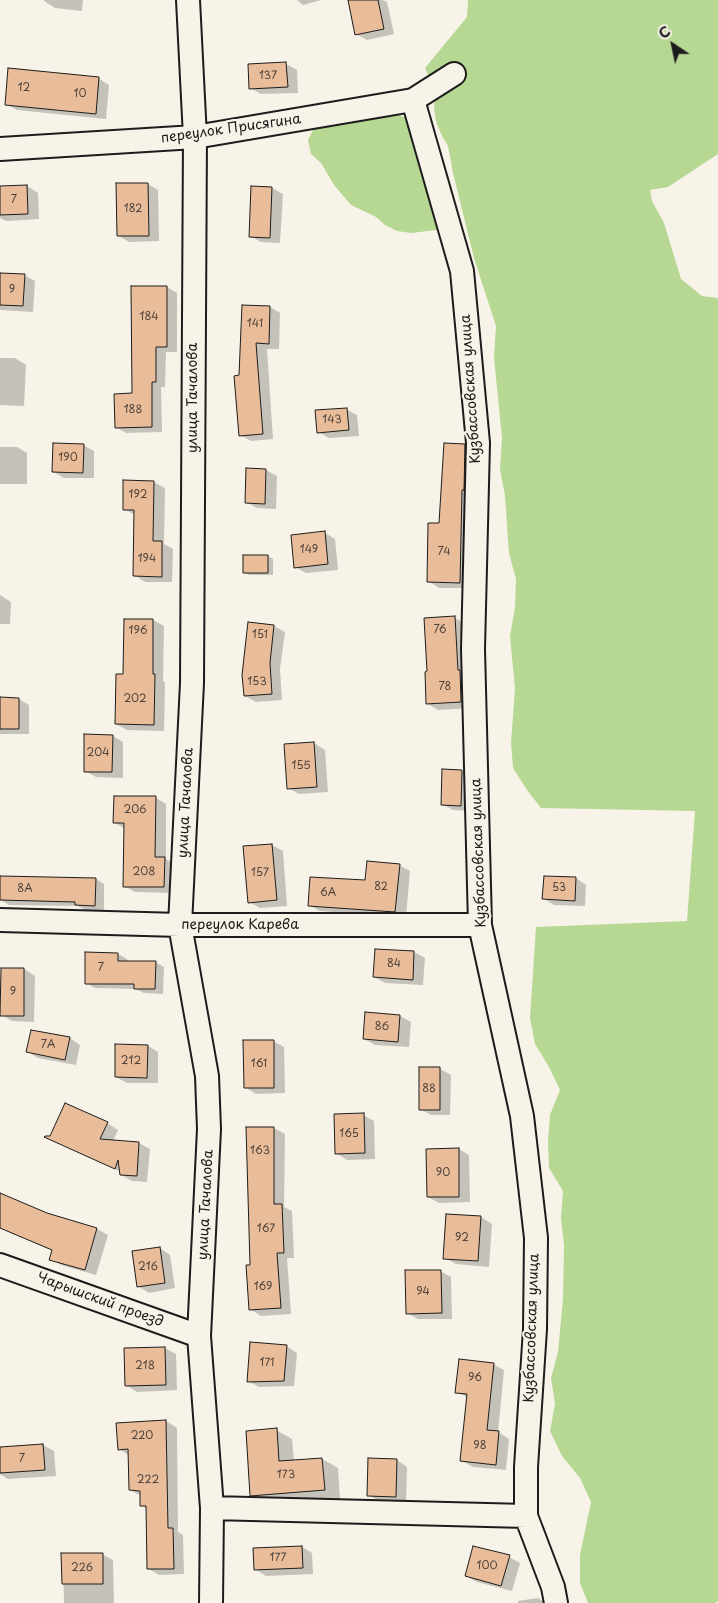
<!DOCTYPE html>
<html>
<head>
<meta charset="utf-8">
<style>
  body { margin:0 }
  #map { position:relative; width:718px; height:1603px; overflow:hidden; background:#f7f3e8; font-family:"Playpen Sans",sans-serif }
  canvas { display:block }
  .north { position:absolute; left:648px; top:20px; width:50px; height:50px; -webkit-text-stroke:4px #f7f3e8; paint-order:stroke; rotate:326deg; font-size:14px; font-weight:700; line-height:20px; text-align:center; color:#1c1c1c }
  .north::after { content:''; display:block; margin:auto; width:18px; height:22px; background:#1c1c1c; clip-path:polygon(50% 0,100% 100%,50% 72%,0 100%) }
</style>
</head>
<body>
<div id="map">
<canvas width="718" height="1603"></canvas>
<div class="north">С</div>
</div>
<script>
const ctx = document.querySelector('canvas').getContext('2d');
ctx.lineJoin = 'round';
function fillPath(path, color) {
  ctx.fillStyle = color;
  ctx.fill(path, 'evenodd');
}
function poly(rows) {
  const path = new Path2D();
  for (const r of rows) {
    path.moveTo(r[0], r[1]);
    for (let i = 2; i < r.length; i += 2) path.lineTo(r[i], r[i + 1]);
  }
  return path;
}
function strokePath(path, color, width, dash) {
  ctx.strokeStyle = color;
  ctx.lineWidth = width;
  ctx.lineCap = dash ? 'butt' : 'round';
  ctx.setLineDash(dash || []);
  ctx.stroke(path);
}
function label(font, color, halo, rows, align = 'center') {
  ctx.font = font + ' "Playpen Sans",sans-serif';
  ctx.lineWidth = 4.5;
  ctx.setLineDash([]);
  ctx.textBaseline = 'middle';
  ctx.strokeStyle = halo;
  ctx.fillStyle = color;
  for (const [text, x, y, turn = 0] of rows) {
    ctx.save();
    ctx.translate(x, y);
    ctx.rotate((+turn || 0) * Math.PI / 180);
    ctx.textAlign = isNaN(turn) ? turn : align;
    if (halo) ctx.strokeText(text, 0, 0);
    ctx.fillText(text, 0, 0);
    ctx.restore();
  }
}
const green = poly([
  [468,0,718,0,718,154,668,187,650,190,652,201,664,223,681,279,702,296,718,298,718,1601,715,1603,588,1603,580,1583,580,1555,591,1502,580,1478,562,1456,550,1431,555,1404,551,1378,558,1352,563,1299,564,1245,561,1218,563,1191,549,1168,548,1142,550,1115,560,1090,549,1067,535,1044,530,1018,536,927,687,921,695,811,541,808,527,790,513,768,511,742,515,689,510,636,515,607,516,579,509,553,505,496,500,469,502,438,494,358,496,326,474,258,453,173,448,146,441,134,436,121,434,108,436,93,425,68,467,17],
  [392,114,405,117,440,218,437,230,411,233,397,231,385,225,376,217,351,205,334,185,321,163,311,154,308,140,314,128,341,119]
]);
const shadow = poly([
  [44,0,83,0,82,11,55,8,44,1],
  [297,0,321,0,303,5],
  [359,0,383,0,387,2,394,34,367,40,356,34],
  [286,64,297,70,298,93,261,94,250,88],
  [98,78,109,85,106,119,17,110,6,104],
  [148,184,158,190,159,241,129,242,119,236],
  [27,186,38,193,39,219,6,221,0,218,0,188],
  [272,188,283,194,280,243,261,242,250,236],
  [0,274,24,275,35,281,33,312,0,310],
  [132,287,167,287,177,293,177,352,166,352,165,387,161,387,162,432,126,433,116,427,133,395],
  [270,307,280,313,279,349,267,349,273,439,251,441,240,435,240,376],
  [0,358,15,358,26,365,24,406,0,405],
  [346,409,357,415,359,436,329,438,318,432],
  [83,445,94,451,94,478,64,478,54,472],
  [464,445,475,452,471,588,439,588,428,581,440,524],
  [0,447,17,447,27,453,27,484,0,484],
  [266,470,277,476,276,509,257,508,246,502],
  [154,482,165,488,164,544,173,549,172,582,145,582,134,575,135,515,124,509],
  [325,533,335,539,338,570,306,573,295,567],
  [244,556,268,556,273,559,273,575,249,575,244,572],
  [0,595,11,602,10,624,0,624],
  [455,618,466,624,472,708,438,710,428,704,428,673],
  [153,620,164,626,163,681,165,682,164,731,127,730,116,724,124,675],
  [274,626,285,632,280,669,282,700,256,702,245,696],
  [0,698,19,699,29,705,29,734,0,734],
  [113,736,123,742,123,778,96,777,85,771],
  [314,743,325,750,328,792,299,794,288,788],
  [443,770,462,771,473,777,471,811,453,810,442,804],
  [156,798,166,804,166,859,175,864,174,893,135,892,124,886,125,829,114,822],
  [272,845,283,851,287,906,260,908,249,902],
  [399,865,410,871,406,917,320,911,309,905,366,882],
  [576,878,586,885,585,906,554,905,544,899],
  [96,879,104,884,104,910,85,910,78,906,9,905,1,900],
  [414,952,425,958,423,985,385,983,374,977],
  [118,954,127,959,127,962,155,962,164,967,163,994,144,993,136,989,95,988,86,983],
  [2,969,24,969,35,976,34,1022,12,1021,2,1015],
  [400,1016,411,1022,409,1047,375,1045,364,1039],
  [70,1038,80,1045,76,1065,38,1058,28,1052],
  [273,1041,284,1047,285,1093,256,1094,245,1087],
  [148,1046,158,1052,158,1083,127,1083,116,1077],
  [420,1068,440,1069,451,1075,450,1115,431,1115,420,1109],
  [363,1115,374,1121,375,1159,347,1160,336,1153],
  [107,1123,118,1130,113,1141,139,1143,150,1149,147,1182,132,1181,121,1175,121,1172,46,1137,51,1137],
  [274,1128,285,1134,284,1207,292,1211,294,1258,287,1258,291,1314,261,1316,250,1309,251,1266],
  [459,1149,469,1155,470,1202,439,1203,428,1197],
  [0,1194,47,1214,97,1229,108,1235,96,1275,61,1265,51,1259,53,1251,0,1228],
  [448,1215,481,1217,492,1224,489,1267,456,1264,445,1258],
  [160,1248,170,1255,175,1288,149,1293,138,1286],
  [440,1271,451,1277,452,1319,418,1319,407,1313],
  [286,1346,297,1353,294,1386,259,1387,248,1381],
  [165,1348,176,1354,177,1390,137,1392,127,1386],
  [493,1364,504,1370,498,1432,509,1439,506,1470,473,1467,462,1461,468,1398,457,1392],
  [166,1421,177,1428,178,1532,183,1535,184,1574,159,1575,149,1569,148,1509,141,1505,141,1496,130,1490,130,1456,119,1449,117,1424],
  [276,1430,292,1439,294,1461,322,1459,338,1468,340,1499,267,1504,251,1495],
  [43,1445,54,1451,56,1476,8,1479,0,1474,0,1448],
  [397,1460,407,1467,406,1502,379,1501,369,1495],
  [302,1547,312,1553,313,1574,266,1576,255,1569],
  [63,1554,102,1554,113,1560,114,1603,64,1603],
  [509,1557,520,1563,512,1591,477,1582,466,1576],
  [538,1598,546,1603,518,1603,518,1601]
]);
const building = poly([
  [348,0,378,0,384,29,355,35,348,0],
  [286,62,288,87,249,89,248,64,286,62],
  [8,68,99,77,96,114,5,105,8,68],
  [116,183,148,183,149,236,117,236,116,183],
  [27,185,28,214,0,215,0,186,27,185],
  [251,186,272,187,270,238,249,237,251,186],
  [0,273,25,274,23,306,0,305,0,273],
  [131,286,167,286,167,347,156,347,156,382,152,382,152,427,115,428,114,394,132,393,131,286],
  [242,305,270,306,269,344,256,343,263,434,239,436,234,376,239,375,242,305],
  [347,408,349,430,317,433,315,410,347,408],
  [53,443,84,444,83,473,52,472,53,443],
  [444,443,465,444,464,490,462,490,460,583,427,582,428,523,439,523,444,443],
  [246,468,266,469,265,504,245,503,246,468],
  [123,480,154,481,153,541,162,541,162,577,133,576,134,510,123,510,123,480],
  [325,531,328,564,294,568,291,535,325,531],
  [243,555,268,555,268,573,243,573,243,555],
  [455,616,458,670,460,670,461,702,426,704,425,672,427,671,424,618,455,616],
  [124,619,153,619,153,674,155,674,154,725,115,724,116,674,123,674,124,619],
  [248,622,274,625,270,663,272,694,244,696,242,675,248,622],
  [0,697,19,698,19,729,0,729,0,697],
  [84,734,113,735,112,772,84,772,84,734],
  [314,742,317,787,287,789,284,744,314,742],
  [442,769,462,770,461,806,441,805,442,769],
  [114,796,156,796,155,857,165,857,164,887,123,887,124,823,113,823,114,796],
  [272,844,277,900,248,903,243,846,272,844],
  [367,861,400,864,395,912,308,906,310,877,365,880,367,861],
  [0,876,96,878,95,906,75,905,75,902,0,900,0,876],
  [544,876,576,877,575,901,542,899,544,876],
  [375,949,414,951,413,980,373,977,375,949],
  [85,952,118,953,118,961,156,961,155,989,134,989,134,984,85,984,85,952],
  [1,968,24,968,24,1016,0,1016,1,968],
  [365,1012,400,1015,398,1042,363,1039,365,1012],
  [31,1030,70,1037,65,1060,26,1052,31,1030],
  [243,1040,274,1040,274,1088,244,1088,243,1040],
  [115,1044,148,1045,147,1078,115,1077,115,1044],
  [419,1067,440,1067,440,1110,419,1110,419,1067],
  [65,1103,108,1122,100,1139,139,1142,137,1176,120,1175,118,1160,115,1169,44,1137,45,1136,50,1136,65,1103],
  [364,1113,365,1153,335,1154,334,1114,364,1113],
  [246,1127,274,1127,274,1204,282,1204,284,1253,277,1253,281,1308,249,1310,246,1265,250,1265,246,1127],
  [459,1148,459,1197,427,1197,426,1149,459,1148],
  [0,1193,47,1213,97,1228,85,1270,49,1260,52,1250,0,1228,0,1193],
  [446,1214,481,1216,478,1261,443,1259,446,1214],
  [160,1247,165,1283,137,1287,132,1251,160,1247],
  [405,1270,441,1270,442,1313,406,1314,405,1270],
  [250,1342,287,1345,284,1381,247,1382,250,1342],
  [165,1347,166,1385,125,1386,124,1348,165,1347],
  [459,1359,494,1363,487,1430,499,1431,496,1465,460,1461,467,1394,455,1393,459,1359],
  [166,1420,168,1528,173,1528,174,1569,147,1569,146,1506,140,1506,140,1491,129,1490,128,1449,118,1450,116,1423,166,1420],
  [277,1428,279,1461,322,1458,325,1490,250,1496,246,1431,277,1428],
  [43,1444,45,1470,0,1473,0,1447,43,1444],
  [368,1458,397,1459,396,1497,367,1496,368,1458],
  [302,1546,303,1568,254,1570,253,1548,302,1546],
  [473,1546,510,1555,501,1586,465,1576,473,1546],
  [61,1553,103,1553,103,1584,62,1584,61,1553]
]);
const minor = poly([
  [188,0,195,137,192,683,180,925,207,1076,209,1129,199,1336,212,1508,211,1603],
  [413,100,462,271,478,443,473,649,480,925,522,1116,536,1238,535,1329,526,1467,526,1516,553,1587,556,1603],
  [0,149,195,137,413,100,454,74],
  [0,920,180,925,480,925],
  [0,1265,199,1336],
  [212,1508,526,1516]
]);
const numberNames = [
  ["137",268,76],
  ["12",24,88],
  ["10",80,94],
  ["7",14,200],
  ["182",133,209],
  ["9",12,290],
  ["184",149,317],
  ["141",255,324],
  ["188",133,410],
  ["143",332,420],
  ["190",68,458],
  ["192",138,495],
  ["149",309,550],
  ["74",444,552],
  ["194",147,559],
  ["76",440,630],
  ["196",138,631],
  ["151",260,635],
  ["153",257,682],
  ["78",445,687],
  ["202",135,699],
  ["204",98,753],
  ["155",301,766],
  ["206",135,810],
  ["208",144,872],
  ["157",260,873],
  ["82",381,887],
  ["53",559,888],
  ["8А",25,889],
  ["6А",328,893],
  ["84",394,964],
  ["7",101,968],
  ["9",13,992],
  ["86",382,1027],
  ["7А",48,1045],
  ["212",131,1061],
  ["161",259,1064],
  ["88",429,1089],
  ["165",349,1134],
  ["163",260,1151],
  ["90",443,1173],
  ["167",266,1229],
  ["92",462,1238],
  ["216",148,1267],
  ["169",263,1287],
  ["94",423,1292],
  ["171",267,1363],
  ["218",145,1366],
  ["96",475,1378],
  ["220",142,1436],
  ["98",480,1446],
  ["7",22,1459],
  ["173",286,1475],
  ["222",148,1480],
  ["177",278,1558],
  ["100",487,1566],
  ["226",82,1568]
];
const streetNames = [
  ["переулок Присягина",231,129,-8],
  ["Кузбассовская улица",471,389,-94],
  ["улица Тачалова",193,398,-90],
  ["улица Тачалова",186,803,-87],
  ["Кузбассовская улица",479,853,-92],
  ["переулок Карева",240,925],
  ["улица Тачалова",206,1205,-87],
  ["Чарышский проезд",100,1300,20],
  ["Кузбассовская улица",532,1328,-88]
];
fillPath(green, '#b6d892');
fillPath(shadow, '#0003');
fillPath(building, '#eabd9a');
strokePath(building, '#1c1c1c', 1);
strokePath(minor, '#1c1c1c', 26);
strokePath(minor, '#f7f3e8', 22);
label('11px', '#50443c', null, numberNames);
label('14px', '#1c1c1c', '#f7f3e8', streetNames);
</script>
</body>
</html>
